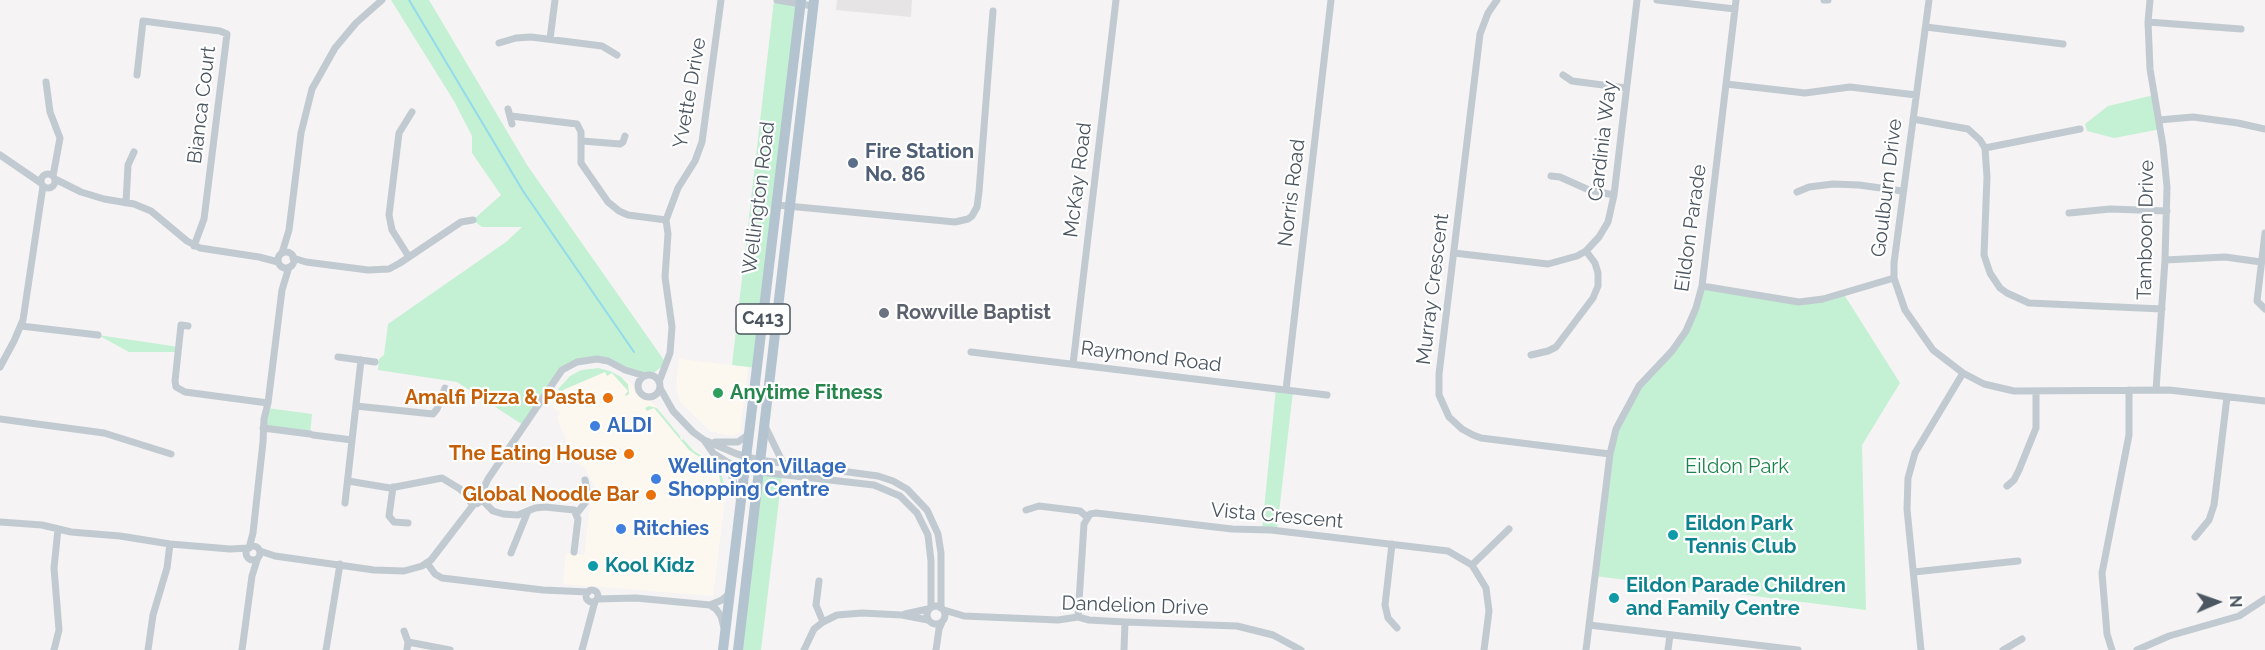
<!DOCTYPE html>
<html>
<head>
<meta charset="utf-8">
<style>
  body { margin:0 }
  #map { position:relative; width:2265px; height:650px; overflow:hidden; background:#f5f3f3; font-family:Raleway,sans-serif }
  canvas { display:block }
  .north { position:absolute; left:2187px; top:572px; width:60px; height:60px; -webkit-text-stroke:4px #fff; paint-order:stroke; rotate:88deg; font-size:16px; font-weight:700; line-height:24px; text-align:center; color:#4b5660 }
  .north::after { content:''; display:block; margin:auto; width:21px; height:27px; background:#4b5660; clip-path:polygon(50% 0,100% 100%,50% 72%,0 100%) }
</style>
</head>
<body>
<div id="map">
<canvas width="2265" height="650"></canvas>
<div class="north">N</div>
</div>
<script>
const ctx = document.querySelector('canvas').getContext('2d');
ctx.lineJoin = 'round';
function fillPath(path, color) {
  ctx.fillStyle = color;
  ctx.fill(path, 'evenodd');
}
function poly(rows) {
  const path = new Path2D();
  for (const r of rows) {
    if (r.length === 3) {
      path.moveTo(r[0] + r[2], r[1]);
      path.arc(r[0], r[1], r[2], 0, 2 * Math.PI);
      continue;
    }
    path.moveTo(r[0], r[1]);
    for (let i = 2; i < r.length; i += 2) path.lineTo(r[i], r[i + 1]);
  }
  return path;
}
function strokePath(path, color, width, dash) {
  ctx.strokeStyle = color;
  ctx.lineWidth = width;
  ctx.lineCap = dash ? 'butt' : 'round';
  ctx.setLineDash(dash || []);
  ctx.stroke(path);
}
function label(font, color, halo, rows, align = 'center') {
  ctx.font = font + ' Raleway,sans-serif';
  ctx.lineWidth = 4.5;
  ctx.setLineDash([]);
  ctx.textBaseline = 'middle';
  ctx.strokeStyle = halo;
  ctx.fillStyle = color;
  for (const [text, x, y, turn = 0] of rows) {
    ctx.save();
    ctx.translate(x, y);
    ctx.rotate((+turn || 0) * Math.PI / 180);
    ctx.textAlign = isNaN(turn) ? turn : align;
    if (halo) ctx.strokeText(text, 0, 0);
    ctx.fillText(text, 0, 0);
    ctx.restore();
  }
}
const commercial = poly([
  [679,359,748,367,740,432,732,436,710,431,680,402,676,388],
  [593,368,610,371,629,382,656,406,684,441,719,469,725,501,713,596,563,584,566,553,584,555,591,500,595,500,596,489,583,465,576,463,557,418,560,412,548,404,562,383,570,376,581,370]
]);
const education = poly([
  [837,0,912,0,911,17,836,10]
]);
const green = poly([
  [391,0,429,0,527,165,666,363,651,375,603,360,567,367,523,425,457,382,378,370,379,359,384,355,388,324,506,242,522,227,482,227,473,220,501,195,472,153,472,136,454,101],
  [774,0,800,5,758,368,732,365],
  [2154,95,2161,129,2114,138,2087,131,2085,124,2108,106],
  [1702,286,1799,302,1843,293,1900,383,1862,445,1866,610,1595,576,1610,454,1630,400,1679,342],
  [98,335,179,347,178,352,129,352],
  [598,368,610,371,621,377,628,384,629,394,626,396,625,395,628,391,612,373,607,376,605,372,563,390,565,395,561,396,558,389,570,376,581,370],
  [1276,388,1293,391,1277,530,1262,530],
  [649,406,657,408,680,436,681,440,683,439,694,451,718,466,721,471,726,494,719,497,723,495,718,470,689,450,654,408,647,411,645,408],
  [267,408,312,414,310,434,263,428],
  [758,471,782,475,761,650,738,650]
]);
const stream = poly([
  [409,0,523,191,634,352]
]);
const minor = poly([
  [777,0,813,6],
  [1497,0,1488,13,1480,34,1439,374,1439,395,1449,417,1462,429,1473,435,1481,438,1610,454],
  [1657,0,1735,9],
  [1824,0,1828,0],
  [1929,0,1894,263,1894,278,1905,310,1933,350,1963,373,1984,384,2014,391,2169,390,2265,401],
  [2150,0,2148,22,2150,69,2163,146,2167,187,2165,260,2156,390],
  [2148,22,2241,29],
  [1926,27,2063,44],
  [550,39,555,0],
  [499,43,516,38,531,37,602,46,617,55],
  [137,75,143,21,220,31,227,34,204,219,194,246],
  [1563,75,1572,81,1626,88],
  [46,82,50,112,60,138,53,176],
  [1726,84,1805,93,1850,87,1916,95],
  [508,109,512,124],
  [511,116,577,124,581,132,581,163,608,202,619,211,628,215,666,220],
  [1913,119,1968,129,1980,140,1985,148,1987,177,1984,255,1990,273,2000,288,2007,293,2029,303,2162,309],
  [2159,120,2193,117,2238,123,2265,129],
  [582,141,620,144,623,142,625,136],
  [1985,148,2080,129],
  [0,155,41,183],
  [48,181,7],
  [1551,176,1560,177,1589,190,1614,195],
  [55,179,81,192,104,199,134,204,151,211,187,241,200,248,259,257,278,262],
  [1797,192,1809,187,1833,184,1859,185,1902,191],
  [126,203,128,165,134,152],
  [777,205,955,222,968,219,972,216,977,207,979,192,993,11],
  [2069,213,2110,209,2167,211],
  [2265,233,2257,301,2265,309],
  [286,260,8],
  [282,253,289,230,301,133,312,89,335,48,356,23,382,0],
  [1454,253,1548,264,1577,256,1586,251,1599,237,1608,222,1614,195,1637,0],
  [409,257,392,230,389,215,399,133,412,112],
  [293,258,306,262,368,270,389,269,400,263,461,222,473,220],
  [2165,260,2225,257,2261,262],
  [1702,286,1799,302,1823,299,1894,278],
  [21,326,98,335],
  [188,326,181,325,175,381,176,387,185,392,268,403],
  [971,352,1327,395],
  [1531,355,1548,351,1556,347,1593,298,1598,286,1598,273,1595,263,1586,251],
  [338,357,375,362],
  [1073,364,1116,0],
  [0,367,14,341,23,320,43,186],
  [649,386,11],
  [659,382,670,353,672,327,665,277,668,234,666,220,678,188,695,161,702,142,721,0],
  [660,388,673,411,693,432,704,440,737,454,759,460,878,476,893,481,907,489,927,510,938,534,941,553,941,608],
  [1286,390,1331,0],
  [356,406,433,414,437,409,445,388],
  [0,419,104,433,171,454],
  [263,428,310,434],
  [766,428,783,463],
  [313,435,352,440],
  [704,440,713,453,727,462,738,466,768,473,874,485,900,496,917,513,928,535,931,561,931,607],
  [715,442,738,442,749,434],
  [727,462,739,498],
  [348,481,390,488,442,478,460,489,469,498],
  [2007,486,2014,480,2019,470,2036,428,2036,392],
  [393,487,389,516,394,522,408,523],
  [475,498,6],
  [480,496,488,479,562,370,577,362,597,359,608,361,625,370,645,376],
  [481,499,493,511,503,514,518,515,535,508,545,507,574,510,578,519,574,552],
  [345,503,361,360],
  [1026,510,1039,506,1080,511,1087,517],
  [577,513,585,503,587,491,585,480],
  [0,522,42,525,71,532,120,536,170,544,230,549,249,548],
  [2195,537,2209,520,2214,505,2227,397],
  [1392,544,1385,605,1388,618,1397,628],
  [253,553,7],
  [249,548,253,533,263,442,264,419,268,403,282,290,289,267],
  [260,551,275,556,374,570,404,571,422,566,431,560,474,504],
  [511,553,528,511],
  [427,563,435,574,442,578,543,590,588,592],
  [1472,565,1509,529],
  [1914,572,2018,561],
  [819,581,816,605,823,622],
  [592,596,6],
  [597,599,636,598,710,605,722,600,729,594],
  [710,605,716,609,721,616,724,628],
  [936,615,9],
  [944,610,964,616,1058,620,1078,617,1089,620,1125,622,1237,626,1273,635,1301,650],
  [905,614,928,609],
  [1078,617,1084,524,1090,514,1096,513,1232,529,1271,530,1448,551,1472,565,1486,588,1489,611,1484,650],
  [1589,625,1798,650],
  [404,631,408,642,407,650],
  [408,642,450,650],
  [54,650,59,630,54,568,58,529],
  [148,650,153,615,167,568,170,544],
  [242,650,252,576,257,560],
  [326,650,340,564],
  [582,650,595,601],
  [804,650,814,629,823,622,837,615,862,613,902,615,928,620],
  [936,650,939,629,942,622],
  [1124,650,1125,622],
  [1586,650,1610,454,1616,429,1639,386,1672,351,1686,331,1696,308,1702,286,1736,0],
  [1668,650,1670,635],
  [1921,650,1907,509,1908,478,1915,453,1963,373],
  [2003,650,2022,639],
  [2112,650,2107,634,2102,573,2129,435,2129,390],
  [2137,650,2169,636,2239,616,2265,599]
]);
const primary = poly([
  [723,650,801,0],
  [738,650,814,0]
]);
const markers = [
  [853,163,6,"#5c6f8a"],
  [884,313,6,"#6b7280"],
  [718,393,6,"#2e9e5b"],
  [608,398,6,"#e8710a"],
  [595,426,6,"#3f7fe0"],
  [629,454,6,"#e8710a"],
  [656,479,6,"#3f7fe0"],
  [651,495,6,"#e8710a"],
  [621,529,6,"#3f7fe0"],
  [1673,535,6,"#0f9aa8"],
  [593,566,6,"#0f9aa8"],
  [1614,598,6,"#0f9aa8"]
];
const shields = [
  [763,319,54]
];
const shieldNames = [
  ["C413",763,319]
];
const streetNames = [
  ["Yvette Drive",690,93,-80],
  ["Bianca Court",202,105,-83],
  ["Cardinia Way",1603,141,-83],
  ["McKay Road",1078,180,-83],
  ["Goulburn Drive",1887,188,-83],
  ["Norris Road",1292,193,-83],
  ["Wellington Road",759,198,-83],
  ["Eildon Parade",1691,228,-82],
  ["Tamboon Drive",2146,230,-89],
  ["Murray Crescent",1433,289,-83],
  ["Raymond Road",1151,357,7],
  ["Vista Crescent",1277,516,5],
  ["Dandelion Drive",1135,606,2]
];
const serviceNames = [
  ["Fire Station",865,152],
  ["No. 86",865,175]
];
const worshipNames = [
  ["Rowville Baptist",896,313]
];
const leisureNames = [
  ["Anytime Fitness",730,393]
];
const foodNames = [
  ["Amalfi Pizza & Pasta",596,398],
  ["The Eating House",617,454],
  ["Global Noodle Bar",639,495]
];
const shopNames = [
  ["ALDI",607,426],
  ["Wellington Village",668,467],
  ["Shopping Centre",668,490],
  ["Ritchies",633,529]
];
const parkNames = [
  ["Eildon Park",1737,467]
];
const cultureNames = [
  ["Eildon Park",1685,524],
  ["Tennis Club",1685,547],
  ["Kool Kidz",605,566],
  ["Eildon Parade Children",1626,586],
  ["and Family Centre",1626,609]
];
fillPath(commercial, '#fdf8ef');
fillPath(education, '#e6e4e5');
fillPath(green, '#c4f0d4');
strokePath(stream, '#92dbeb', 2);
strokePath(minor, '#c1cad1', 7);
strokePath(primary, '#b4c3d0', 10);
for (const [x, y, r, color] of markers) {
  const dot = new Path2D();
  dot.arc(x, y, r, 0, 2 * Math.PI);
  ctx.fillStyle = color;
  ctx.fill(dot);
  strokePath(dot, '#fff', 2);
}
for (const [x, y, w] of shields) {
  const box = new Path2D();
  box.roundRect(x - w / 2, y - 15, w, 30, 4.5);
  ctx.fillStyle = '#fff';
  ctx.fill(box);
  strokePath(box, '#4b5660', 1.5);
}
label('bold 18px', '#4b5660', null, shieldNames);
label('20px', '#4b5660', '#fff', streetNames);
label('bold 20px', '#4e5e75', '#fff', serviceNames, 'left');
label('bold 20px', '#5b616d', '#fff', worshipNames, 'left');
label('bold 20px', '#27864d', '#fff', leisureNames, 'left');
label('bold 20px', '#c56008', '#fff', foodNames, 'right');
label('bold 20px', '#366cbe', '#fff', shopNames, 'left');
label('20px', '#1a834c', '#fff', parkNames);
label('bold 20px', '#0d838f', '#fff', cultureNames, 'left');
</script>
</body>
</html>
